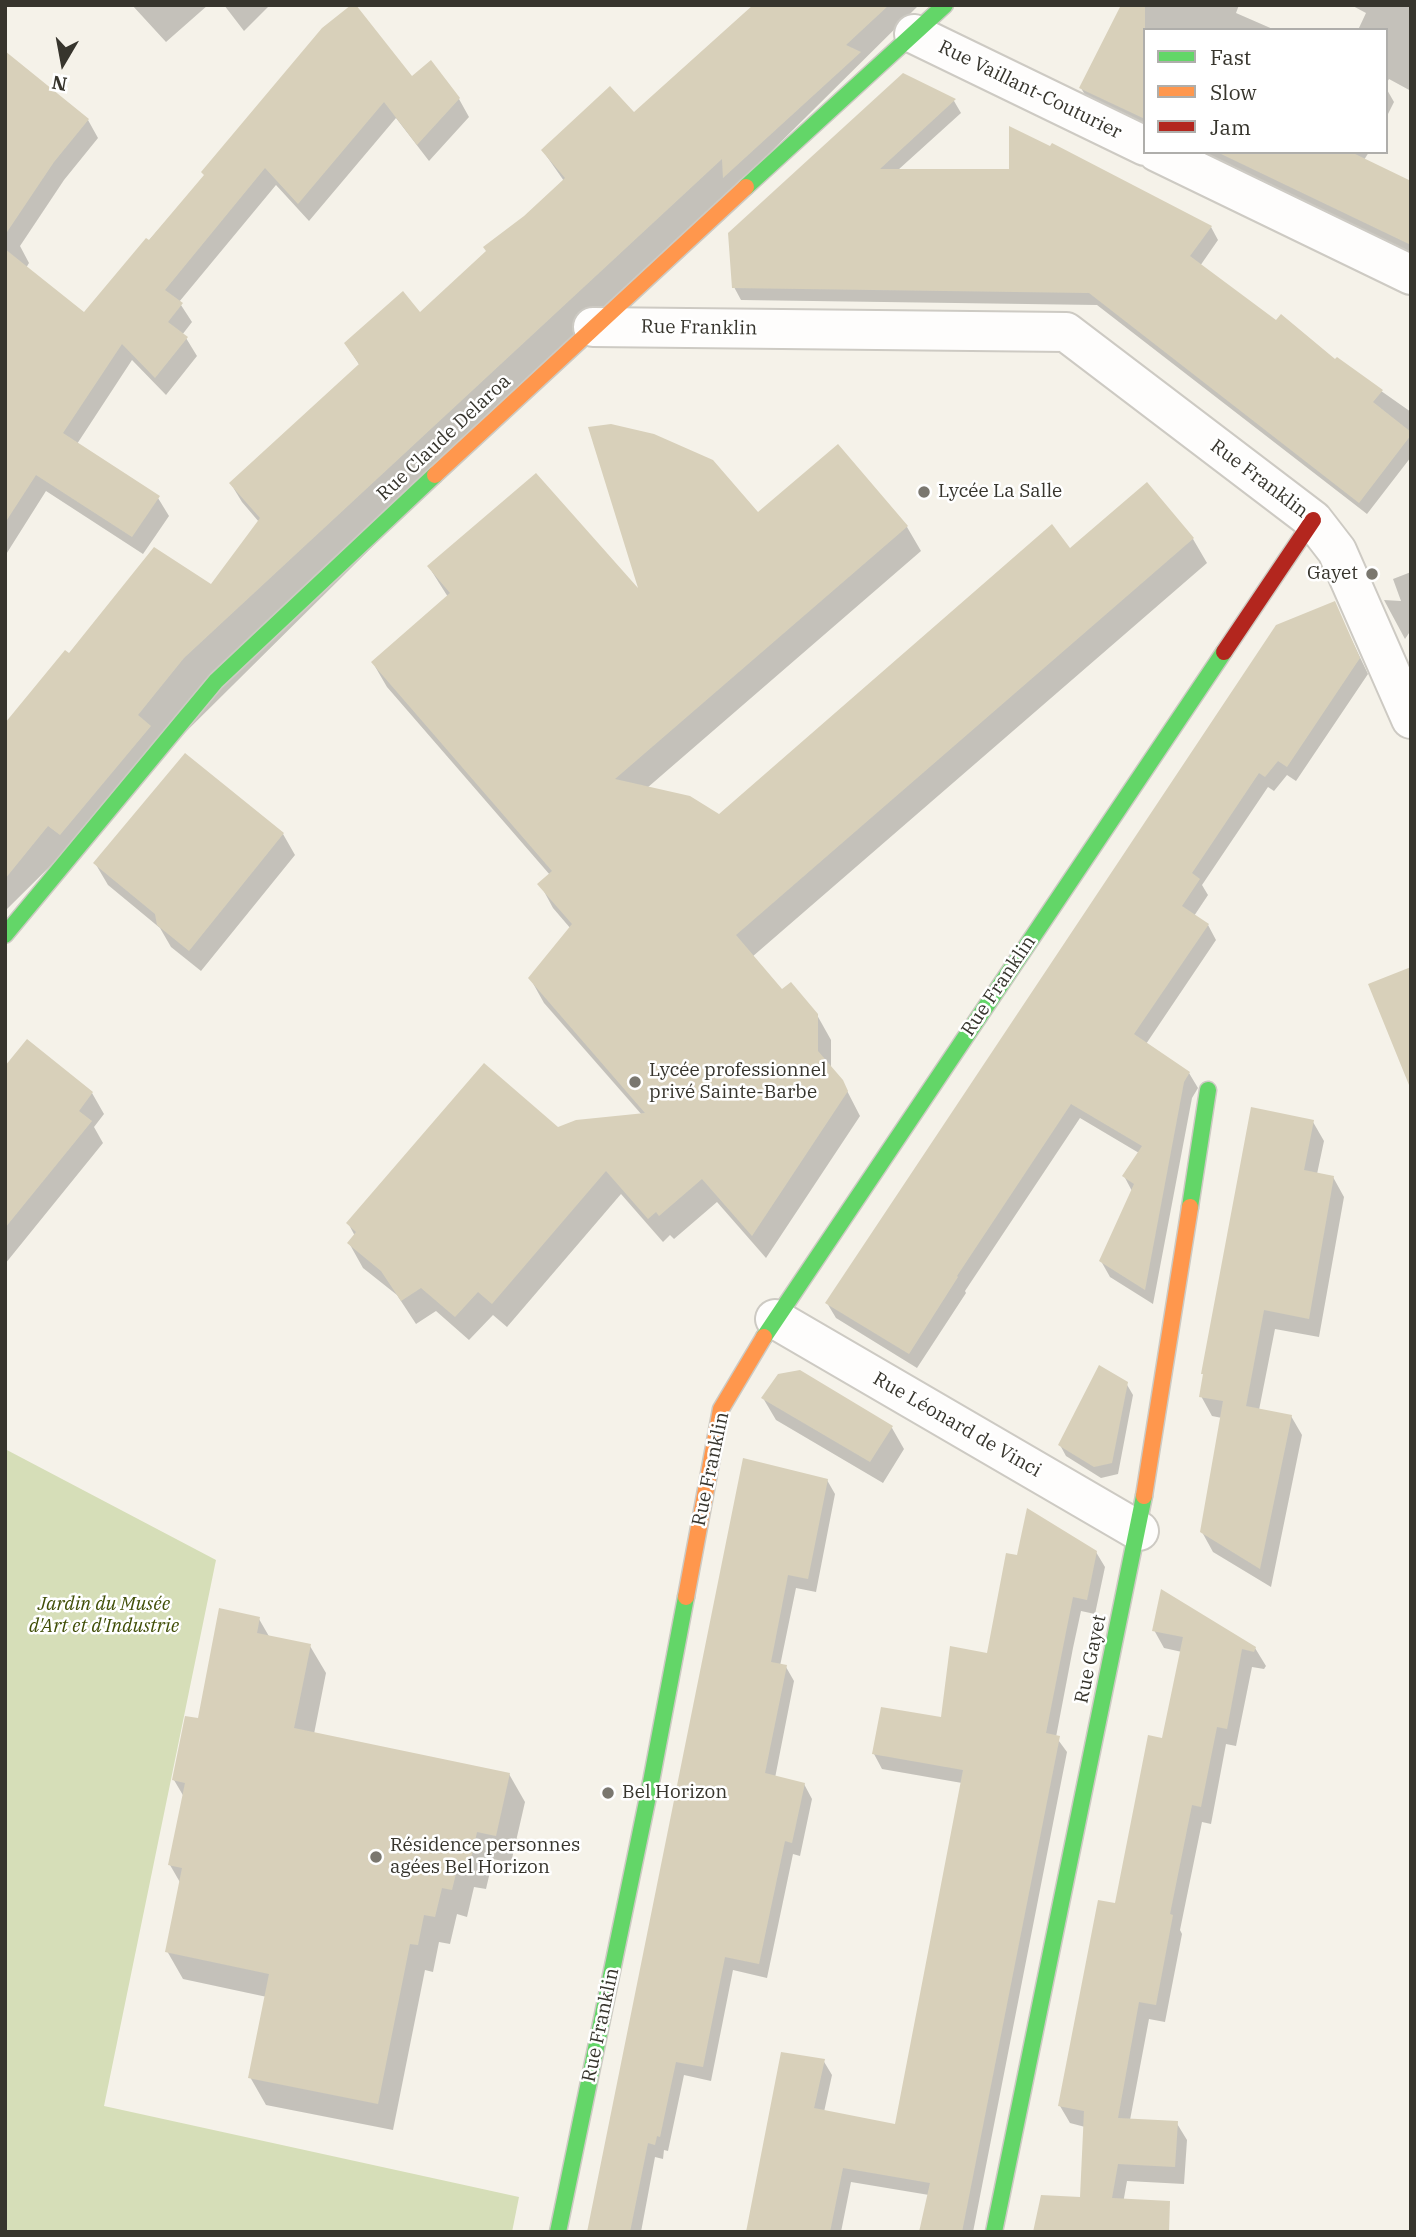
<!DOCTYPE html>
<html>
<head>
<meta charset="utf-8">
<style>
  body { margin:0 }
  #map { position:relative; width:1416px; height:2237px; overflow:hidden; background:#f5f2e9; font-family:"IBM Plex Serif",serif }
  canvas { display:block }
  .frame { position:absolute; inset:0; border:7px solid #37352d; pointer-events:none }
  .legend { position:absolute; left:1143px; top:28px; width:245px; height:126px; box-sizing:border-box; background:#fff; border:2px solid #afaeab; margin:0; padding:9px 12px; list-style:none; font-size:21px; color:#37352d }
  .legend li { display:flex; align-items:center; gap:14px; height:35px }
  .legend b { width:35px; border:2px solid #afaeab }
  .north { position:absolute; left:28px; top:28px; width:70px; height:70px; -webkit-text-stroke:5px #fff; paint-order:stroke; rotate:190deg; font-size:19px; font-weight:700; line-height:28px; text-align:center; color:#37352d }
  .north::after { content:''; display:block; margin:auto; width:24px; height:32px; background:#37352d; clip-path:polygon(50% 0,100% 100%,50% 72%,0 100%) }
</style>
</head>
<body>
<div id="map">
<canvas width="1416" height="2237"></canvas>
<div class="frame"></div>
<ul class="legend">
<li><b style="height:9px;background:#63d668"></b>Fast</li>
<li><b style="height:9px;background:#ff974d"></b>Slow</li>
<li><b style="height:9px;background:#b3261e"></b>Jam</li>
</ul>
<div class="north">N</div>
</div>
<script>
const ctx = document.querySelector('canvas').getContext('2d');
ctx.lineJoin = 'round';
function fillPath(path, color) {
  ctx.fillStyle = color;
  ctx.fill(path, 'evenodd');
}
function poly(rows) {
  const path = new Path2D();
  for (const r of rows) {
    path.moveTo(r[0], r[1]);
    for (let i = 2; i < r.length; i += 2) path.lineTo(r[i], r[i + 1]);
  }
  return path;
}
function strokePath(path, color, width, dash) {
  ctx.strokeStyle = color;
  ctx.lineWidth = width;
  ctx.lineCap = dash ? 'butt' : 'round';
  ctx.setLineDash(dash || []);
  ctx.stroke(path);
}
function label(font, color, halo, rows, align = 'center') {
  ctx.font = font + ' "IBM Plex Serif",serif';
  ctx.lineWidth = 5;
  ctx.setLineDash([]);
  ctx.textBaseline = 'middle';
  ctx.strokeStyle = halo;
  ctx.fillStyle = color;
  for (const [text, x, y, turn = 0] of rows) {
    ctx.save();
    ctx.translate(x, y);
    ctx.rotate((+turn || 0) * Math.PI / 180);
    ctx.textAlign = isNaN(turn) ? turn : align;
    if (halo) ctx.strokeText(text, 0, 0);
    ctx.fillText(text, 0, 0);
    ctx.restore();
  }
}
const green = poly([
  [5,1449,216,1560,104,2106,519,2197,512,2232,5,2232]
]);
const shadow = poly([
  [132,5,208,5,166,42],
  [224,5,270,5,244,31],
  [755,5,919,5,5,911,5,726,69,656,211,587,259,522,242,502,231,484,360,366,346,344,420,314,564,181,543,151,634,115],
  [1123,5,1239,5,1236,13,1275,30,1145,30,1145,132,1092,107,1081,88],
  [1351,5,1411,5,1411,91,1389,79,1386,84,1386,30,1358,30,1366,13],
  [16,62,88,120,98,138,64,180,20,246,29,263,26,268,84,315,205,176,412,78,459,99,469,117,429,161,396,118,309,221,276,185,179,302,192,322,182,335,186,338,197,356,166,395,132,360,77,444,158,498,169,516,143,554,46,491,5,556,5,79],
  [904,75,954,101,961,113,898,170,1211,227,1218,240,1200,266,1276,322,1336,361,1337,360,1411,412,1411,457,1367,514,1097,305,741,300,734,287],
  [1386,88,1394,102,1386,118],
  [1188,152,1369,152,1364,160,1411,183,1411,257],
  [611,425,653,435,758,514,907,527,921,551,647,788,719,817,1070,551,1193,539,1207,563,752,957,782,992,817,1015,831,1040,831,1068,842,1081,860,1116,766,1258,717,1202,674,1239,670,1235,663,1242,621,1194,507,1327,493,1315,469,1340,436,1311,416,1324,397,1295,363,1268,349,1243,355,1236,348,1223,558,1129,642,1115,544,1003,530,978,571,929,553,908,540,884,550,875,387,687,373,663,448,597,429,567,642,596],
  [1411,572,1411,630,1405,639,1384,600,1401,601,1393,579],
  [1334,603,1368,674,1296,781,1287,775,1274,791,1268,787,1202,885,1208,895,1194,916,1208,925,1216,940,1146,1044,1189,1073,1198,1088,1192,1098,1153,1304,1110,1277,1101,1261,1132,1191,1124,1176,1139,1153,1080,1118,965,1291,966,1293,917,1368,836,1318,827,1303],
  [283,834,295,855,201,971,171,947,160,928,108,885,95,863],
  [5,1069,92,1093,104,1114,94,1127,103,1143,5,1264],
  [1313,1122,1324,1141,1317,1174,1333,1177,1344,1197,1319,1337,1275,1329,1259,1410,1291,1416,1302,1435,1271,1587,1213,1552,1202,1532,1222,1418,1212,1416,1201,1396],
  [1126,1383,1133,1395,1118,1474,1101,1478,1066,1456,1060,1445],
  [763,1398,892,1428,904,1449,883,1483,776,1420],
  [744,1460,827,1480,835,1494,816,1592,796,1588,780,1666,786,1667,794,1681,775,1778,804,1784,812,1799,800,1856,793,1854,767,1978,733,1970,711,2081,684,2075,668,2151,664,2150,663,2159,655,2157,641,2232,590,2232],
  [1096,1552,1105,1567,1095,1614,1081,1611,1073,1648,1056,1737,1067,1752,973,2232,921,2232,929,2195,851,2182,841,2232,747,2232,823,2060,832,2075,824,2112,897,2126,962,1783,882,1769,874,1754,942,1719,988,1655,1018,1557],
  [259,1619,270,1638,310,1646,326,1673,314,1734,509,1774,525,1802,511,1863,493,1859,486,1889,474,1887,467,1917,457,1914,450,1944,439,1942,433,1972,425,1970,393,2130,266,2105,250,2077,267,1997,183,1979,167,1951,181,1884,170,1865,184,1797,174,1780,199,1720],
  [1154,1630,1255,1648,1266,1666,1264,1669,1252,1667,1236,1746,1226,1744,1211,1824,1202,1822,1180,1930,1182,1934,1165,2022,1149,2019,1130,2120,1176,2122,1187,2140,1184,2184,1127,2181,1118,2232,1081,2198,1085,2127,1070,2123,1060,2106,1163,1740,1182,1652,1164,1648]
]);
const building = poly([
  [351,5,356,5,412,76,431,60,460,98,417,145,384,102,298,204,265,168,165,290,183,303,168,322,188,337,155,378,122,344,63,433,160,496,132,537,36,475,5,523,5,249,84,312,146,238,149,240,204,175,201,172,322,28],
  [753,5,889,5,846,45,861,52,723,178,722,159,184,658,138,715,151,726,60,835,48,826,5,879,5,723,65,650,69,653,154,547,211,584,260,518,229,483,359,364,344,343,403,291,420,312,486,251,483,247,524,216,565,178,541,150,610,86,634,112],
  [1121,5,1145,5,1145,119,1079,88],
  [5,51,89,119,54,162,5,235],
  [903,73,956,99,880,169,1009,169,1009,126,1050,146,1052,143,1212,226,1190,256,1276,320,1281,314,1335,359,1337,357,1383,390,1373,402,1411,432,1411,435,1359,503,1089,293,732,288,728,233],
  [1217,152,1351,152,1411,181,1411,245],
  [611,424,654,434,713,460,758,512,838,444,908,526,615,779,690,796,719,814,1052,524,1070,548,1147,482,1194,538,736,935,782,989,791,982,818,1014,818,1051,843,1080,848,1091,752,1236,702,1179,659,1216,656,1212,648,1219,606,1171,492,1304,478,1292,455,1317,421,1288,401,1301,381,1271,347,1243,356,1232,346,1223,484,1063,558,1127,576,1120,645,1113,528,978,572,924,537,884,552,871,371,662,450,593,427,566,536,473,638,588,588,427],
  [1335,601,1360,658,1287,767,1278,761,1265,777,1259,773,1192,873,1200,879,1182,906,1209,924,1134,1034,1190,1072,1184,1082,1145,1290,1099,1261,1134,1184,1122,1176,1142,1146,1071,1104,957,1276,958,1277,909,1354,825,1303,1276,625],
  [185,753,284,833,189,951,157,925,155,914,93,863],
  [1411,967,1411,1085,1409,1085,1368,984],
  [27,1039,93,1092,79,1111,92,1121,5,1228,5,1066],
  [1251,1107,1314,1120,1304,1170,1334,1176,1309,1319,1264,1310,1246,1406,1292,1415,1260,1569,1200,1532,1223,1401,1199,1397,1203,1374,1201,1374],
  [1099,1365,1128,1382,1112,1463,1094,1467,1058,1445],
  [800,1370,893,1426,870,1462,761,1398,778,1374],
  [743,1458,828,1479,808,1579,788,1575,771,1662,787,1665,765,1773,805,1783,792,1843,785,1841,759,1964,725,1957,703,2067,676,2062,660,2137,657,2136,655,2145,648,2143,630,2232,587,2232],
  [1027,1508,1097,1551,1087,1600,1073,1597,1066,1632,1046,1733,1060,1736,962,2232,919,2232,930,2183,843,2168,830,2232,746,2232,781,2052,825,2059,814,2108,895,2124,963,1770,872,1754,881,1707,941,1717,950,1646,987,1653,1006,1553,1017,1555],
  [1161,1589,1256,1647,1254,1652,1242,1649,1227,1729,1217,1727,1201,1807,1192,1805,1170,1914,1173,1915,1156,2005,1139,2002,1118,2118,1178,2121,1175,2167,1118,2164,1112,2198,1170,2201,1169,2232,1033,2232,1041,2195,1080,2197,1084,2111,1058,2106,1098,1900,1115,1903,1148,1735,1162,1738,1183,1637,1152,1631],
  [219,1608,260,1617,257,1633,311,1644,294,1728,510,1773,496,1836,477,1832,470,1863,459,1861,452,1890,442,1888,435,1917,424,1915,418,1945,410,1944,378,2104,248,2078,269,1974,165,1952,182,1868,168,1865,185,1783,172,1780,185,1716,198,1718]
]);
const street = poly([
  [914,34,1145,146],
  [1157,152,1411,275],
  [593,327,1066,332,1313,520,1337,551,1411,719],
  [775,1319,1139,1531]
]);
const fast = poly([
  [746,187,945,5],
  [5,935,216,681,435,475],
  [1190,1207,1208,1090],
  [764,1337,1224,652],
  [558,2232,651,1782,686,1597],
  [994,2232,1144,1496]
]);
const slow = poly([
  [435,475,746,187],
  [1144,1496,1190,1207],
  [686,1597,721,1409,764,1337]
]);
const jam = poly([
  [1224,652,1313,520]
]);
const markers = [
  [924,492,7,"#7a776f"],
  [1372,574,7,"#7a776f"],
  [635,1082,7,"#7a776f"],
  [608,1793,7,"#7a776f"],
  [376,1857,7,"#7a776f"]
];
const streetNames = [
  ["Rue Vaillant-Couturier",1030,90,26],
  ["Rue Franklin",699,328,1],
  ["Rue Claude Delaroa",444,438,-43],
  ["Rue Franklin",1259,479,37],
  ["Rue Franklin",999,986,-56],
  ["Rue Léonard de Vinci",957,1425,30],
  ["Rue Franklin",711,1469,-78],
  ["Rue Gayet",1091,1659,-78],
  ["Rue Franklin",601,2025,-78]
];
const poiNames = [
  ["Lycée La Salle",938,492],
  ["Gayet",1358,574,"right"],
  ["Lycée professionnel",649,1071],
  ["privé Sainte-Barbe",649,1093],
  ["Bel Horizon",622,1793],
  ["Résidence personnes",390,1846],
  ["agées Bel Horizon",390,1868]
];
const parkNames = [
  ["Jardin du Musée",104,1605],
  ["d'Art et d'Industrie",104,1627]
];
fillPath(green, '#d6deb8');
fillPath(shadow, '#0003');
fillPath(building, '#d8d0ba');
strokePath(street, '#cdcac3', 42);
strokePath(fast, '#cdcac3', 19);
strokePath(slow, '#cdcac3', 19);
strokePath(jam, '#cdcac3', 19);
strokePath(street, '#fefdfc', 38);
strokePath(fast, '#63d668', 16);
strokePath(slow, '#ff974d', 16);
strokePath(jam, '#b3261e', 16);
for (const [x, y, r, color] of markers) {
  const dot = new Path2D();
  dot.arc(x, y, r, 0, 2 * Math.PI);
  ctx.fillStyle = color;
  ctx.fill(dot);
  strokePath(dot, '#fff', 2.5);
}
label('19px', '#37352d', '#fff', streetNames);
label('19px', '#37352d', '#fff', poiNames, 'left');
label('italic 19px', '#404e07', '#fff', parkNames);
</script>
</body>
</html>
